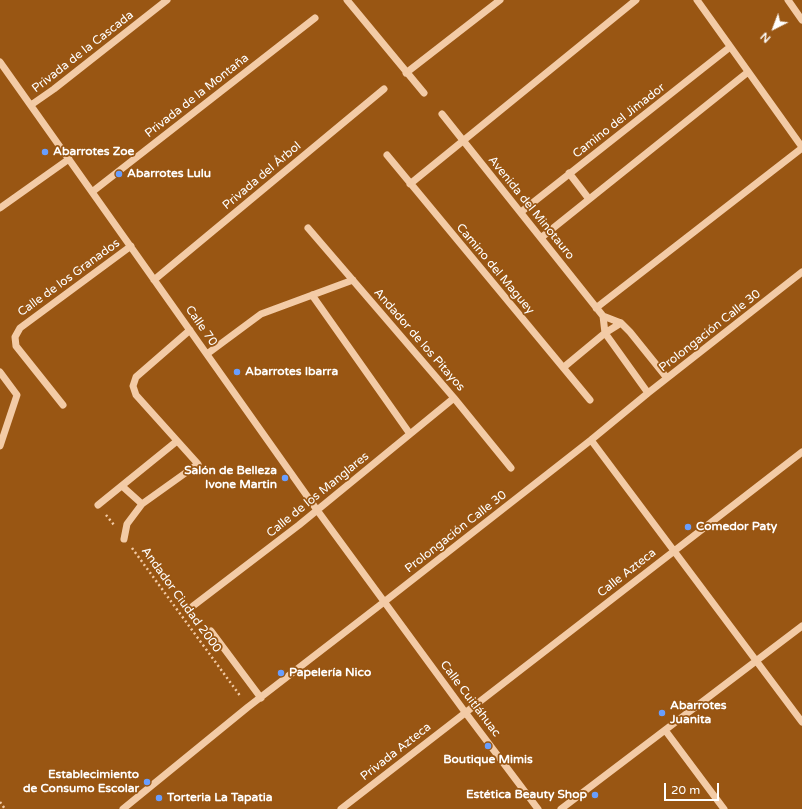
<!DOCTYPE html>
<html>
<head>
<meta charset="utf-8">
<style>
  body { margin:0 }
  #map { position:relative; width:802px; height:809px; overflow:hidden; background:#995613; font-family:"Varela Round",sans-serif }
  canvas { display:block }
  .north { position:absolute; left:754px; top:8px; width:40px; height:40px; -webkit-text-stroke:3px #995613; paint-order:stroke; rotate:222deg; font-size:11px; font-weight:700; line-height:16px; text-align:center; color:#fff }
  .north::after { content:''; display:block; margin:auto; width:14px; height:18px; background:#fff; clip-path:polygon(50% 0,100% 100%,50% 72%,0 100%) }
  .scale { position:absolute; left:664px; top:783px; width:55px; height:18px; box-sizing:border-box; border:2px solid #fff; border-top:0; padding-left:5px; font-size:12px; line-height:14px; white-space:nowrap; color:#fff; -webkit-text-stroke:3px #995613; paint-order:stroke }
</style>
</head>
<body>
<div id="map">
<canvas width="802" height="809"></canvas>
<div class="north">N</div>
<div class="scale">20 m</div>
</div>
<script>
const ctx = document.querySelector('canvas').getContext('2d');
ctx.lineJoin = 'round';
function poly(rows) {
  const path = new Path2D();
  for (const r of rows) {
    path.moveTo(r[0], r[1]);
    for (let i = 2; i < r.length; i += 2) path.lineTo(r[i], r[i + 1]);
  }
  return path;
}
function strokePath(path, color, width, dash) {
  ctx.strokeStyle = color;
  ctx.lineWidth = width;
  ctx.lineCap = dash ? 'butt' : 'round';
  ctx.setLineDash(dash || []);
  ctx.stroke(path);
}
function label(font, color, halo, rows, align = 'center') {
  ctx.font = font + ' "Varela Round",sans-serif';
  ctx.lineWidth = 3.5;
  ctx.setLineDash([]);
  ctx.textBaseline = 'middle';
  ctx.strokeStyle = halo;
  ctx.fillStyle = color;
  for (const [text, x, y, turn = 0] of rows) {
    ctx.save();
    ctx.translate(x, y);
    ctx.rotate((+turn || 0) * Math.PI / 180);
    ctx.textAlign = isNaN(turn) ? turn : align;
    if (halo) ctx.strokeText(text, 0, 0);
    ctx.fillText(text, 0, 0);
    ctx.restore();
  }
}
const path = poly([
  [106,515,114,525],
  [132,548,241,697],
  [0,802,5,809]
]);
const minor = poly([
  [347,0,424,93],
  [697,0,802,147],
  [788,0,802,20],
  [0,62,317,510,465,712,538,809],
  [406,73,500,0],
  [31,105,54,89,167,0],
  [442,114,603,316,621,323,630,332,667,378],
  [387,155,590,400],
  [569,173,589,199],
  [410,184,636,0],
  [92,192,315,18],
  [0,208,69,159],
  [521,212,730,47],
  [308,228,454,398,511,468],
  [542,237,748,72],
  [154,280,384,89],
  [312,295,410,434],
  [596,308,802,148],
  [603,316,605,333,648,393],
  [207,354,261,314,353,280],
  [564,367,605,333,621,323],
  [0,372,17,395,0,446],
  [63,405,16,346,15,337,20,328,131,246],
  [591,440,802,722],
  [122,486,142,504],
  [98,505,177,441],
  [124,539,127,524,142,504,198,464,136,395,133,386,136,377,190,330],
  [193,606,299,525,454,398],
  [211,631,261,698],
  [665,730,724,809],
  [123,809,248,707,384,602,591,440,648,393,802,272],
  [341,809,802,452],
  [561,809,802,626]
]);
const markers = [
  [45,152,4,"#689eff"],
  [119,174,4,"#689eff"],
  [237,372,4,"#689eff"],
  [285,478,4,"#689eff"],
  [688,527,4,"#689eff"],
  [281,673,4,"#689eff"],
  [662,713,4,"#689eff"],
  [488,746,4,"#689eff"],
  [147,782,4,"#689eff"],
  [595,795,4,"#689eff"],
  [159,798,4,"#689eff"]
];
const streetNames = [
  ["Privada de la Cascada",83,52,-38],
  ["Privada de la Montaña",197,96,-38],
  ["Camino del Jimador",619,121,-38],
  ["Privada del Árbol",262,176,-40],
  ["Avenida del Minotauro",531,208,51],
  ["Camino del Maguey",495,269,50],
  ["Calle de los Granados",69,278,-36],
  ["Calle 70",201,326,55],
  ["Prolongación Calle 30",710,331,-38],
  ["Andador de los Pitayos",419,340,49],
  ["Calle de los Manglares",318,495,-39],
  ["Prolongación Calle 30",456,532,-38],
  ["Calle Azteca",627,573,-38],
  ["Andador Ciudad 2000",181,600,54],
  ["Calle Cuitláhuac",470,699,53],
  ["Privada Azteca",396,752,-38]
];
const poiNames = [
  ["Abarrotes Zoe",53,152],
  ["Abarrotes Lulu",127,174],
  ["Abarrotes Ibarra",245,372],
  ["Salón de Belleza",277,471,"right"],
  ["Ivone Martin",277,485,"right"],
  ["Comedor Paty",696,527],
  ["Papelería Nico",289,673],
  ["Abarrotes",670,706],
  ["Juanita",670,720],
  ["Boutique Mimis",488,760,"center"],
  ["Establecimiento",139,775,"right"],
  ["de Consumo Escolar",139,789,"right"],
  ["Estética Beauty Shop",587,795,"right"],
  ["Torteria La Tapatia",167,798]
];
strokePath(path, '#f3cba6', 2.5, [2, 3]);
strokePath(minor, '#f3cba6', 7);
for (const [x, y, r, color] of markers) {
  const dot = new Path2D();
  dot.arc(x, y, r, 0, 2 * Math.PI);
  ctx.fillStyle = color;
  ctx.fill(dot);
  strokePath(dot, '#995613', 1.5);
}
label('12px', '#fff', '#995613', streetNames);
label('bold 12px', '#fff', '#995613', poiNames, 'left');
</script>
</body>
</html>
